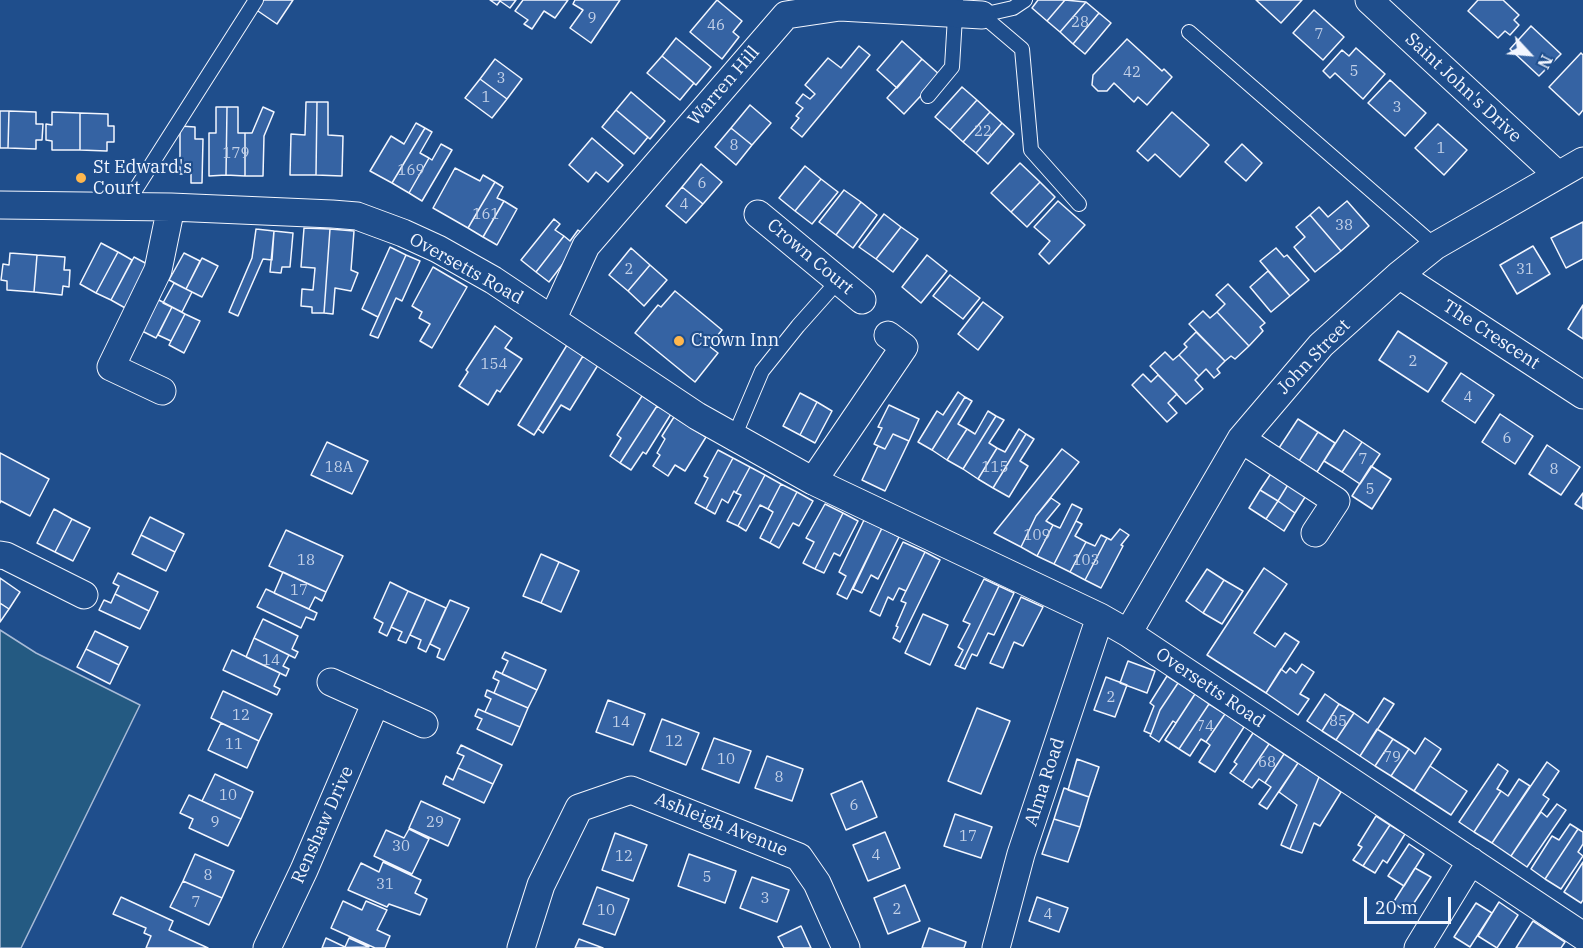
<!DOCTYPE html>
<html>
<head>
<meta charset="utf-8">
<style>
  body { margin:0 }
  #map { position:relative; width:1583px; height:948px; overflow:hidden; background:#1f4e8c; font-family:"IBM Plex Serif",serif }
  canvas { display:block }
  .north { position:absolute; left:1499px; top:24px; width:60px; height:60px; -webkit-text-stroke:4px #1f4e8c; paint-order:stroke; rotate:116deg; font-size:16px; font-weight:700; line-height:24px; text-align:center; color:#f2f6ff }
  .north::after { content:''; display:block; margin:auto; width:21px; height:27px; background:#f2f6ff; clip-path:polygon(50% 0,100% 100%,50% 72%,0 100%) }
  .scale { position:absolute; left:1364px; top:897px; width:87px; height:27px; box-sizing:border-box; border:3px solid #f2f6ff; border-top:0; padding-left:8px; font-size:18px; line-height:21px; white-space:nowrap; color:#f2f6ff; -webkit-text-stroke:4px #1f4e8c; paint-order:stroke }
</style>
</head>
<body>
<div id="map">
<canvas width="1583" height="948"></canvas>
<div class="north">N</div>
<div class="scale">20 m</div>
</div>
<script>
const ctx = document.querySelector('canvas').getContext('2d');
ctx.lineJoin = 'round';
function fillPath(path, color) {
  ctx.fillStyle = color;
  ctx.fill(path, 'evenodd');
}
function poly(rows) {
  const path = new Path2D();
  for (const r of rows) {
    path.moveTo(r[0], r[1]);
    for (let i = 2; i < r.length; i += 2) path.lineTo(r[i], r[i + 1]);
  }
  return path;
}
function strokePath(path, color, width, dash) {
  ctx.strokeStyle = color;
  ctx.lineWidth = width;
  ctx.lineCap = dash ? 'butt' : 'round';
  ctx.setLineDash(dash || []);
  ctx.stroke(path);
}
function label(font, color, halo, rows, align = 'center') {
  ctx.font = font + ' "IBM Plex Serif",serif';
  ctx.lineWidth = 4.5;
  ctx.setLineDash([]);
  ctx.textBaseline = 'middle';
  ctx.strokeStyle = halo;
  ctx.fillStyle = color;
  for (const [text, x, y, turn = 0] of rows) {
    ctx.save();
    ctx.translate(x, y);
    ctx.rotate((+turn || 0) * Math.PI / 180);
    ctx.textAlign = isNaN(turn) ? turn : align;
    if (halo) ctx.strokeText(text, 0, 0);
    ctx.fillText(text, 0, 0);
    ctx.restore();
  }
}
const green = poly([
  [0,630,36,653,140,705,21,948,0,948,0,630]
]);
const building = poly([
  [261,0,293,0,277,24,255,9,261,0],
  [490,0,516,0,510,8,500,1,497,5,490,0],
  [523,0,568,0,555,18,544,11,532,29,524,24,528,20,515,11,523,0],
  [575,0,620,0,591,43,570,28,583,10,573,4,575,0],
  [717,0,742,21,733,32,739,37,722,59,690,32,717,0],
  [1038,0,1065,0,1047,21,1032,8,1038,0],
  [1065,0,1086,2,1060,32,1047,21,1065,0],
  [1256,0,1302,0,1281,23,1256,0],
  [1478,0,1503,0,1519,15,1514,20,1519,25,1510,35,1505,31,1498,38,1468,11,1478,0],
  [1086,2,1099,13,1073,44,1060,32,1086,2],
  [1314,10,1344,37,1323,60,1293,33,1314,10],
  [1099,13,1111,23,1085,54,1073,44,1099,13],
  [1531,26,1561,54,1539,76,1510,49,1531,26],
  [676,38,711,67,696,85,662,56,676,38],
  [1127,39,1162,71,1164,69,1172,77,1147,105,1138,97,1134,102,1114,83,1107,91,1098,91,1092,85,1093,75,1127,39],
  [902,41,922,59,897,88,877,70,902,41],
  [859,46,870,55,802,137,791,128,799,118,796,116,803,108,796,103,803,94,810,99,815,94,805,85,828,58,841,68,859,46],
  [1356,48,1385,74,1363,99,1335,73,1330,78,1323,71,1342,50,1349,56,1356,48],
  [1581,53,1583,55,1583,110,1579,115,1549,87,1581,53],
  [662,56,694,83,680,100,647,73,662,56],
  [495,59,522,79,507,99,480,79,495,59],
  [922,59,940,75,904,114,887,98,922,59],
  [480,79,507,99,492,118,465,98,480,79],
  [1390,80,1426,113,1405,136,1368,103,1390,80],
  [962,87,977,100,950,130,935,117,962,87],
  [631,92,665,121,650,139,616,110,631,92],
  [977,100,990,112,963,142,950,130,977,100],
  [306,102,317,102,316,175,290,175,291,134,305,135,306,102],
  [317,102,328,102,328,135,343,136,342,176,316,175,317,102],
  [750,105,771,123,752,145,731,128,750,105],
  [216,107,227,107,226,175,209,176,209,133,216,133,216,107],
  [227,107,238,107,238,133,245,133,245,176,226,175,227,107],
  [263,107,274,112,264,136,263,176,245,176,245,133,252,133,263,107],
  [616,110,648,137,634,154,602,127,616,110],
  [0,111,9,111,8,148,0,148,0,111],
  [9,111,36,112,36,124,43,124,42,140,36,140,36,149,8,148,9,111],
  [52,112,80,113,80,150,52,150,52,141,46,140,46,124,52,125,52,112],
  [990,112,1002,123,976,153,963,142,990,112],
  [1172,112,1209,145,1180,177,1155,154,1148,161,1137,151,1172,112],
  [80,113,108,114,108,126,114,126,114,142,107,142,107,151,80,150,80,113],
  [416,123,425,128,392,183,370,171,391,136,404,144,416,123],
  [1002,123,1014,134,988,164,976,153,1002,123],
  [1438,124,1467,150,1444,175,1415,148,1438,124],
  [180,126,195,127,195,139,203,139,202,183,191,183,191,174,180,174,180,126],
  [425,128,432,132,420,153,429,158,409,193,392,183,425,128],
  [731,128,752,145,736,165,715,147,731,128],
  [592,138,623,165,608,182,596,172,588,182,569,165,592,138],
  [441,144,452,150,422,201,409,193,429,158,432,160,441,144],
  [1242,144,1262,163,1246,181,1225,162,1242,144],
  [1020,163,1040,182,1011,212,991,193,1020,163],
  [701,164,722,182,703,204,682,187,701,164],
  [805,166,821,179,795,211,779,198,805,166],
  [455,168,480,181,483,175,495,182,468,228,433,208,455,168],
  [821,179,838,192,812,224,795,211,821,179],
  [495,182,503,187,497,198,504,201,483,237,468,228,495,182],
  [1040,182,1055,197,1027,227,1011,212,1040,182],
  [682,187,703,204,686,223,666,206,682,187],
  [844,190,861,202,836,235,819,222,844,190],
  [504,201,517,209,497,245,483,237,504,201],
  [1058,201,1085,225,1049,264,1039,254,1050,241,1034,227,1058,201],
  [1347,201,1369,226,1341,251,1310,215,1319,207,1328,217,1347,201],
  [861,202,877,215,853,248,836,235,861,202],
  [884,214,901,227,876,259,859,247,884,214],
  [1310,215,1341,251,1315,272,1294,247,1305,237,1296,227,1310,215],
  [554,219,560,224,555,230,564,236,536,272,521,260,554,219],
  [1583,222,1583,259,1566,268,1551,238,1583,222],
  [901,227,918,239,893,272,876,259,901,227],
  [304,228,330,229,324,313,312,313,312,307,301,306,302,289,313,290,315,268,301,267,304,228],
  [256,229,274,231,272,260,263,259,238,316,229,312,252,258,256,229],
  [330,229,354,231,351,270,358,273,351,291,335,288,333,314,324,313,330,229],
  [578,230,585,235,549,282,536,272,564,236,570,241,578,230],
  [274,231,293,233,290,267,282,267,281,273,270,272,274,231],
  [101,243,118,252,96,293,80,284,101,243],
  [1533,246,1550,274,1517,294,1500,265,1533,246],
  [390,247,406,255,378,317,362,309,390,247],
  [631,248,650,265,628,291,609,275,631,248],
  [1276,248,1284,257,1287,255,1309,280,1290,296,1260,261,1276,248],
  [118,252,132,260,111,300,96,293,118,252],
  [10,253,37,255,34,292,7,290,7,281,1,280,3,264,9,265,10,253],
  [184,253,200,261,186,289,169,280,184,253],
  [37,255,65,257,64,270,70,270,69,287,63,286,62,295,34,292,37,255],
  [406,255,420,261,402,301,396,298,378,338,370,335,406,255],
  [927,255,947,271,921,303,902,287,927,255],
  [134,257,149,265,127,309,111,300,134,257],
  [202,258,218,266,202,297,186,289,202,258],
  [650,265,667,280,644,306,628,291,650,265],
  [433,267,467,287,432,348,420,341,430,324,419,318,422,312,412,306,433,267],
  [1268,271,1290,296,1271,312,1250,287,1268,271],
  [950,275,980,298,963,319,933,296,950,275],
  [174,283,192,292,182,312,163,303,174,283],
  [1228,284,1265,323,1260,327,1263,331,1249,346,1217,312,1225,304,1216,295,1228,284],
  [675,291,722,330,709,346,718,353,695,382,635,333,658,305,661,307,675,291],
  [157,299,172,307,156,338,140,330,157,299],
  [983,302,1003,317,978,350,958,334,983,302],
  [1583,305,1583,339,1568,329,1583,305],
  [172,307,185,314,171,341,158,335,172,307],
  [1203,311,1210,318,1217,312,1249,346,1235,359,1231,356,1225,361,1189,324,1203,311],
  [185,314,200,321,184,353,169,345,185,314],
  [495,326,512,338,505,348,522,359,500,392,497,390,488,405,459,386,468,372,466,370,495,326],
  [1398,331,1447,363,1428,392,1379,360,1398,331],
  [1196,332,1225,361,1217,369,1220,373,1214,378,1206,369,1199,376,1179,355,1187,347,1184,344,1196,332],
  [567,345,583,356,534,435,518,425,567,345],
  [1165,352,1173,360,1179,355,1199,376,1195,380,1203,389,1186,404,1150,366,1165,352],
  [583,356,598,365,570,410,561,405,543,433,538,429,583,356],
  [1461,373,1494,395,1475,423,1442,401,1461,373],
  [1143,374,1151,382,1158,375,1177,394,1168,403,1177,413,1167,422,1132,385,1143,374],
  [958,392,965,397,932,450,918,442,937,411,943,415,958,392],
  [800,393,817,402,800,435,783,426,800,393],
  [642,396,657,406,620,463,610,456,621,438,617,435,642,396],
  [965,397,972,401,958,424,967,429,947,460,932,450,965,397],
  [817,402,832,411,815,443,800,435,817,402],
  [889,405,919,419,909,441,893,434,885,449,874,444,882,428,878,427,889,405],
  [657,406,671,414,646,454,643,452,631,470,620,463,657,406],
  [988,411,996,416,963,469,947,460,967,429,975,434,988,411],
  [1500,414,1533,436,1515,464,1482,442,1500,414],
  [996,416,1004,420,989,443,997,448,978,479,963,469,996,416],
  [674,417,706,437,685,471,675,465,668,476,653,466,660,455,657,453,665,439,662,436,674,417],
  [1298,419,1318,432,1299,461,1279,448,1298,419],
  [1019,429,1026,434,993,488,978,479,997,448,1005,452,1019,429],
  [1344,430,1362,442,1342,472,1324,461,1344,430],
  [1318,432,1335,443,1317,472,1299,461,1318,432],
  [893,434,909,441,885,491,862,480,878,446,885,449,893,434],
  [1026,434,1034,439,1020,461,1028,466,1009,497,993,488,1026,434],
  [327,442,368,461,352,494,311,475,327,442],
  [1362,442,1380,454,1360,484,1342,472,1362,442],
  [1547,445,1580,467,1561,495,1529,474,1547,445],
  [1062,449,1079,462,1036,516,1021,547,994,533,1062,449],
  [718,450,733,458,706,509,695,503,708,478,704,476,718,450],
  [0,453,49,479,30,516,1,501,0,503,0,453],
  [733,458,750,467,736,493,734,491,728,503,722,499,715,514,706,509,733,458],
  [1371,466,1391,479,1372,509,1352,496,1371,466],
  [750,467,765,475,738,526,727,521,741,495,736,493,750,467],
  [1272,472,1289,483,1278,501,1260,490,1272,472],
  [765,475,781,484,768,509,760,505,746,531,738,526,765,475],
  [1289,483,1307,494,1295,513,1278,501,1289,483],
  [781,484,797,492,770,543,760,538,773,512,768,509,781,484],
  [1260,490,1278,501,1266,519,1249,508,1260,490],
  [797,492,813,501,799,526,793,523,779,548,770,543,797,492],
  [1583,493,1583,509,1575,504,1583,493],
  [1051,498,1060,504,1046,521,1053,525,1037,556,1021,547,1036,516,1051,498],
  [1278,501,1295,513,1284,531,1266,519,1278,501],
  [825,504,843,513,815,569,803,563,814,542,806,538,825,504],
  [1072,504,1082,509,1054,564,1037,556,1053,525,1060,528,1072,504],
  [54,509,72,519,55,552,37,543,54,509],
  [843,513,858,521,840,556,834,553,824,573,815,569,843,513],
  [150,517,184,534,175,552,141,535,150,517],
  [72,519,90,528,73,561,55,552,72,519],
  [864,520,882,528,847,599,837,594,846,576,839,572,864,520],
  [1076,521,1082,524,1075,536,1086,542,1070,572,1054,564,1076,521],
  [882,528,899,537,878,579,871,575,862,593,853,589,882,528],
  [1120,529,1129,535,1121,545,1123,546,1101,588,1085,580,1107,538,1111,540,1120,529],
  [286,530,343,556,326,592,269,566,286,530],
  [141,535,175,552,166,571,132,554,141,535],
  [1101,535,1107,538,1085,580,1070,572,1086,542,1095,546,1101,535],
  [903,542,925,552,906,591,899,588,893,600,888,597,880,616,870,611,903,542],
  [925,552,940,560,900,642,893,638,898,627,896,626,906,603,901,601,925,552],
  [541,554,559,562,541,603,523,596,541,554],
  [559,562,579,571,561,612,541,603,559,562],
  [1264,568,1287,584,1254,633,1275,647,1285,633,1299,642,1266,693,1207,655,1264,568],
  [1207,569,1224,580,1203,613,1186,601,1207,569],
  [283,572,326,592,322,601,315,597,309,609,274,593,283,572],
  [118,573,158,592,149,611,115,594,119,586,113,583,118,573],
  [0,578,20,592,9,609,0,603,0,578],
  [984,579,999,586,960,667,955,665,963,650,958,647,970,624,963,621,984,579],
  [1224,580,1243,591,1222,624,1203,613,1224,580],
  [390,582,408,591,387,636,379,632,383,623,374,618,390,582],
  [999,586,1014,593,994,635,988,633,977,656,972,654,965,669,960,667,999,586],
  [266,589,317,613,314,620,306,617,301,628,257,607,266,589],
  [408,591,426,599,406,643,398,640,402,632,391,627,408,591],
  [115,594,149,611,140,629,99,610,104,600,111,603,115,594],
  [1021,597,1043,607,1023,646,1014,642,1003,668,990,663,1021,597],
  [426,599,446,608,426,652,418,648,421,640,410,635,426,599],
  [450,600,469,608,444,660,437,657,440,649,430,644,450,600],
  [0,603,9,609,0,622,0,603],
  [923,614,948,625,930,665,905,653,923,614],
  [263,619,298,636,292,649,298,652,295,658,254,638,263,619],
  [95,631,128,647,119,665,86,649,95,631],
  [254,638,289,655,283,666,289,669,286,676,246,657,254,638],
  [86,649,119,665,110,684,77,667,86,649],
  [232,650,280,673,274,686,280,689,277,695,223,670,232,650],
  [505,652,546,670,537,690,502,674,508,661,502,658,505,652],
  [1128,661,1155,671,1147,693,1120,683,1128,661],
  [1302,664,1314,672,1300,694,1309,699,1298,715,1266,693,1281,669,1286,673,1290,668,1296,673,1302,664],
  [496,671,537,690,528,708,494,693,499,681,493,678,496,671],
  [1167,676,1178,683,1160,710,1151,734,1144,731,1154,706,1150,703,1167,676],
  [1106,677,1127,685,1115,717,1094,710,1106,677],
  [1178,683,1195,694,1176,723,1173,721,1159,742,1150,736,1151,734,1160,710,1178,683],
  [487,690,528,708,520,727,485,712,491,699,485,696,487,690],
  [223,691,272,714,259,741,211,718,223,691],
  [1195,694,1209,704,1179,749,1165,740,1195,694],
  [1325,694,1339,704,1322,731,1307,721,1325,694],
  [1384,698,1394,704,1360,756,1336,740,1354,713,1368,723,1384,698],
  [608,700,645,714,633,745,596,732,608,700],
  [1209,704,1225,714,1206,742,1201,739,1190,756,1179,749,1209,704],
  [1339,704,1354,713,1336,740,1322,731,1339,704],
  [977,708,1010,721,981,794,948,781,977,708],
  [478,709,520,727,512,745,477,729,482,719,475,716,478,709],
  [1225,714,1244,727,1215,772,1199,762,1210,745,1206,742,1225,714],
  [662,719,699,733,686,765,650,751,662,719],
  [221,723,259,741,247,768,208,750,221,723],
  [1377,729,1393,739,1375,766,1360,756,1377,729],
  [1253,733,1269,744,1243,782,1230,773,1237,764,1234,762,1253,733],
  [714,738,751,751,739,783,702,769,714,738],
  [1425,738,1441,749,1414,791,1391,776,1409,749,1415,754,1425,738],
  [1393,739,1409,749,1391,776,1375,766,1393,739],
  [1269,744,1284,754,1265,783,1259,779,1252,788,1243,782,1269,744],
  [461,745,502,765,493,784,458,768,464,756,457,753,461,745],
  [1284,754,1298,763,1267,809,1259,804,1271,787,1265,783,1284,754],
  [767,756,803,769,792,801,755,788,767,756],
  [1077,759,1099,767,1089,797,1068,790,1077,759],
  [1547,762,1559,771,1543,795,1549,799,1511,856,1492,843,1547,762],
  [1298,763,1319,777,1290,849,1281,845,1297,805,1279,792,1298,763],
  [1498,764,1508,771,1497,789,1501,791,1474,832,1459,822,1498,764],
  [1430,766,1467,791,1451,815,1414,791,1430,766],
  [458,768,493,784,484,803,443,784,446,776,453,780,458,768],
  [215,774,253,792,241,819,202,801,215,774],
  [1319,777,1341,792,1320,826,1314,823,1302,853,1290,849,1319,777],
  [1519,779,1530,786,1492,843,1474,832,1501,791,1508,796,1519,779],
  [862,781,877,817,846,830,831,794,862,781],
  [1064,788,1089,797,1080,827,1054,819,1064,788],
  [189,795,241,819,228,846,189,828,193,819,180,813,189,795],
  [421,801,460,819,448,846,409,828,421,801],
  [1557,804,1566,810,1527,867,1511,856,1541,812,1547,817,1557,804],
  [955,814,992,827,981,858,944,846,955,814],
  [1376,816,1390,825,1363,866,1353,860,1362,847,1358,845,1376,816],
  [1054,819,1080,827,1068,862,1042,854,1054,819],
  [1570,824,1578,829,1545,879,1531,869,1552,836,1559,840,1570,824],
  [1390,825,1405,834,1387,863,1383,860,1375,873,1363,866,1390,825],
  [409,829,429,839,412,874,374,856,386,830,404,838,409,829],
  [1578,829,1583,832,1583,844,1578,852,1583,856,1561,889,1545,879,1578,829],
  [885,832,900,868,868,881,853,845,885,832],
  [615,833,647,845,633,881,602,870,615,833],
  [1409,844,1424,854,1404,886,1388,876,1409,844],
  [195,854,234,871,222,898,183,881,195,854],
  [689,854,736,871,725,903,678,886,689,854],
  [383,862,421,880,415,893,427,899,420,915,389,904,387,907,348,890,361,863,379,872,383,862],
  [1583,862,1583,900,1581,903,1564,892,1583,862],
  [1415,868,1431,877,1408,912,1393,903,1415,868],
  [752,877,789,890,777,922,740,908,752,877],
  [183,881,222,898,209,925,170,907,183,881],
  [905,885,920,921,888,934,874,898,905,885],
  [597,887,629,899,615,935,583,924,597,887],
  [121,897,173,921,169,930,208,948,146,948,151,936,144,933,146,928,113,914,121,897],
  [1037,897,1068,908,1059,932,1029,921,1037,897],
  [343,901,362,910,366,901,387,910,377,930,390,936,385,948,375,948,331,928,343,901],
  [1499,902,1518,915,1497,948,1478,936,1499,902],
  [1476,903,1492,913,1470,947,1454,937,1476,903],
  [1533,921,1565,942,1561,948,1516,948,1533,921],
  [801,926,811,948,784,948,778,937,801,926],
  [929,928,966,942,964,948,922,948,929,928],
  [326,938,345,947,349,938,369,947,322,948,326,938],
  [579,939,603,948,575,948,579,939]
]);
const service = poly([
  [982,15,1022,49,1031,150,1079,204],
  [982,15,1013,8,1025,0],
  [1189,32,1435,246],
  [928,96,952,67,956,0],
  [125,206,256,0],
  [734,437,762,371,798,326,838,281]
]);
const minor = poly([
  [1369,0,1558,175],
  [0,205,171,207,332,214,357,216,403,233,438,249,493,280,697,416,813,481,1100,617,1128,633,1583,936],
  [758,214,862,300],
  [1399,275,1583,395],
  [553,318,586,246,786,15,840,7,982,15],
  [162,391,111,367,158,270,171,207],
  [1241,439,1336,501,1315,533],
  [813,481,904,347,888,335],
  [0,555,6,556,84,595],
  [1128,633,1241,439,1321,345,1399,275,1435,246,1583,161],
  [331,682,424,724],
  [267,948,304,870,376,702],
  [521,948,541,885,579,808,631,790,799,857,817,883,846,948],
  [996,948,1021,854,1100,617],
  [1418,948,1471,861]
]);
const markers = [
  [81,178,6,"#ffb74d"],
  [679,341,6,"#ffb74d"]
];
const numberNames = [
  ["9",592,19],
  ["28",1080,23],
  ["46",716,26],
  ["7",1319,35],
  ["5",1354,72],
  ["42",1132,73],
  ["3",501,79],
  ["1",486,98],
  ["3",1397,108],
  ["22",983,132],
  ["8",734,146],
  ["1",1441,149],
  ["179",236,154],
  ["169",411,171],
  ["6",702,184],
  ["4",684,205],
  ["161",486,215],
  ["38",1344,226],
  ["2",629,270],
  ["31",1525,270],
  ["2",1413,362],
  ["154",494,365],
  ["4",1468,398],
  ["6",1507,439],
  ["7",1363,460],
  ["18A",339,468],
  ["115",995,468],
  ["8",1554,470],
  ["5",1370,490],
  ["109",1037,536],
  ["18",306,561],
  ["103",1086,561],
  ["17",299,591],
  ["14",271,661],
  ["2",1111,698],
  ["12",241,716],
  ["85",1338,722],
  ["14",621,723],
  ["74",1205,727],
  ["12",674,742],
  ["11",234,745],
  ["79",1392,758],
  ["10",726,760],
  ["68",1267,763],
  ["8",779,778],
  ["10",228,796],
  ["6",854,806],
  ["9",215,823],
  ["29",435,823],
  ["17",968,837],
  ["30",401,847],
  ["4",876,856],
  ["12",624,857],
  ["8",208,876],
  ["5",707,878],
  ["31",385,885],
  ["3",765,899],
  ["7",196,903],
  ["2",897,910],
  ["10",606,911],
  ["4",1048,915]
];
const streetNames = [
  ["Warren Hill",724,86,-49],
  ["Saint John's Drive",1463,88,43],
  ["Crown Court",810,257,40],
  ["Oversetts Road",466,269,29],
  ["The Crescent",1491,335,33],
  ["John Street",1314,357,-46],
  ["Oversetts Road",1210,688,34],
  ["Alma Road",1045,782,-72],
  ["Renshaw Drive",323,825,-66],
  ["Ashleigh Avenue",721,825,22]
];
const poiNames = [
  ["St Edward's",93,168],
  ["Court",93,189],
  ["Crown Inn",691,341]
];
fillPath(green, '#245a82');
strokePath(green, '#a8bbd7', 1.5);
fillPath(building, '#3563a3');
strokePath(building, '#f2f6ff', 1.5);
strokePath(service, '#f2f6ff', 16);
strokePath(minor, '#f2f6ff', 29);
strokePath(service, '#1f4e8c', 14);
strokePath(minor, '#1f4e8c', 27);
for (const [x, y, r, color] of markers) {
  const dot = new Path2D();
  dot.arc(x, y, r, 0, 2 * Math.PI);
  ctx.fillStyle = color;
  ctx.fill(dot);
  strokePath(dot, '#1f4e8c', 2);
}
label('15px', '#c3d1e8', null, numberNames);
label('18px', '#f2f6ff', '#1f4e8c', streetNames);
label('18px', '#f2f6ff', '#1f4e8c', poiNames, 'left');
</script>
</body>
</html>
